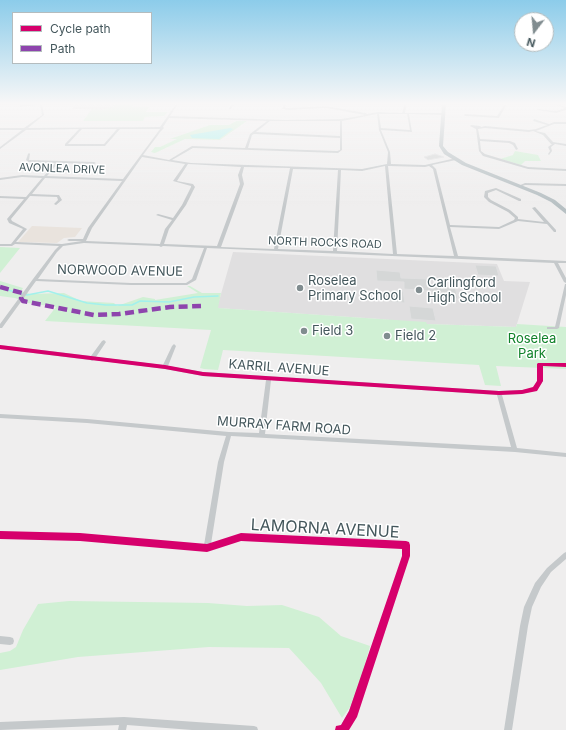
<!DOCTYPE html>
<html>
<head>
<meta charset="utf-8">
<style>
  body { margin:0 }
  #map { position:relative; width:566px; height:730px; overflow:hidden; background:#efeeee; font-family:Inter,sans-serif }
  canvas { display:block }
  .legend { position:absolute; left:12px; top:12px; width:140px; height:52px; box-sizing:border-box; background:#fff; border:1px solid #b4bcbe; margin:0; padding:5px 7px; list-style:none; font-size:12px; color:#44575c }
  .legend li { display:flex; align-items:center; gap:8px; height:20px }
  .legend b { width:20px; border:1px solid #b4bcbe }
  .north { position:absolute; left:514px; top:12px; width:40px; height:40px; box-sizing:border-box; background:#fff; border:1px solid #b4bcbe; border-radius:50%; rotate:196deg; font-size:11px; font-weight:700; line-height:16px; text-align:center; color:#44575c }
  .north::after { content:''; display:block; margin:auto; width:14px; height:18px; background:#808c8f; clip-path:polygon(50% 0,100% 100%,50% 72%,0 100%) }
</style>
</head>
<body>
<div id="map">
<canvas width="566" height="730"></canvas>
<ul class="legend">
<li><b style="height:5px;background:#d6006c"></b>Cycle path</li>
<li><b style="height:5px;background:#8e44ad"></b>Path</li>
</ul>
<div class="north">N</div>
</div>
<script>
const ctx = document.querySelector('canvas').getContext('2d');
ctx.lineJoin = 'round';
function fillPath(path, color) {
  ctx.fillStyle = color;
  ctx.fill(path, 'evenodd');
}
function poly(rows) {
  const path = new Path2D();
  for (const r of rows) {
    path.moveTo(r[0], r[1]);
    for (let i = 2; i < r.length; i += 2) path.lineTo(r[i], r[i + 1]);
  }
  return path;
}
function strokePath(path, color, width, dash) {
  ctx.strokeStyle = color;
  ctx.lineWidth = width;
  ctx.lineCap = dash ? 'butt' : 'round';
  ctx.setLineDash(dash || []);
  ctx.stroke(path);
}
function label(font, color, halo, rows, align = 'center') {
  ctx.font = font + ' Inter,sans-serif';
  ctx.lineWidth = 3;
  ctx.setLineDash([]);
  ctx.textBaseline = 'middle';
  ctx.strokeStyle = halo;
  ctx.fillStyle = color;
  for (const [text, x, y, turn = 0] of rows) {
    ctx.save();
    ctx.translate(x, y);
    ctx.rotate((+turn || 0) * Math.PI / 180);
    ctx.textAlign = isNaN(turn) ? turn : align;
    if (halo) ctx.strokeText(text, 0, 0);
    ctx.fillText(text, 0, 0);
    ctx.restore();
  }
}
const commercial = poly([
  [32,226,82,228,75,237,64,238,57,243,18,242]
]);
const education = poly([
  [75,104,115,104,113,107,102,110,72,109],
  [233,252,497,264,504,281,530,282,516,327,427,324,380,319,217,308]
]);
const green = poly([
  [115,104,133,104,132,107,149,107,146,112,168,112,164,116,145,117,143,121,83,121,92,109,102,110,113,107],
  [236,121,247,121,220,140,185,139,155,153,151,152,155,147,160,147,177,139,170,139,210,125,229,125],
  [515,151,538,155,541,161,525,161,521,165,500,159,513,155],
  [0,247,20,248,0,273],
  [0,281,23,288,21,291,30,294,64,293,81,301,114,303,117,306,143,297,155,299,155,300,198,293,187,286,190,286,202,293,221,293,218,308,380,319,426,322,427,324,516,327,517,324,566,327,566,369,496,366,501,386,485,385,479,365,223,350,218,370,204,369,200,368,211,330,45,321,56,307,28,303,15,298,0,296],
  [69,601,208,603,247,606,282,605,319,617,341,636,370,646,363,672,350,707,342,718,321,683,289,648,209,647,78,657,0,670,0,653,10,651,16,647,23,630,38,604]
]);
const water = poly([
  [230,128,233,129,219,139,192,138,190,135]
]);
const stream = poly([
  [0,288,27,295,48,291,87,303,106,305,132,305,140,301,169,302,194,297,218,296]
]);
const building = poly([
  [435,154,444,157,428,160,424,157,435,154],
  [475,265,496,266,499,276,478,275,475,265],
  [376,270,400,272,401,278,428,279,429,286,455,287,458,299,434,298,432,291,404,289,404,282,377,281,376,270],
  [391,291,403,291,405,303,391,302,390,292,391,291],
  [409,306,433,308,436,321,411,319,409,306]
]);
const minor = poly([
  [29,104,42,104,44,115,28,128,160,127,176,104,178,104,170,116,285,120,341,119,365,115,326,108,289,110,282,109,284,104,287,104,285,108,289,108,326,106,366,113,367,114,378,112,402,113,405,104,407,104,405,113,444,113,443,115,409,114,412,132,381,130,390,152,391,164,425,165,456,158,456,160,432,165,436,169,450,225,499,227,514,220,515,218,508,212,489,202,484,197,485,191,496,188,521,199,521,201,519,201,496,190,488,193,488,197,491,200,510,210,518,217,518,219,544,222,532,208,535,207,556,230,556,232,554,232,547,224,518,221,499,229,450,227,458,256,566,261,566,263,558,263,566,278,566,283,564,282,554,263,207,248,196,280,187,285,131,285,36,281,2,328,0,328,0,324,33,279,55,250,59,246,15,244,12,246,0,246,0,244,11,244,23,229,9,223,7,219,24,199,0,198,0,196,26,197,42,178,22,177,0,180,0,178,22,175,44,176,55,163,28,162,26,160,28,154,29,153,30,154,29,160,30,160,94,162,96,163,94,164,58,163,47,176,123,179,160,129,120,129,105,146,65,146,65,144,79,129,26,130,0,149,0,147,22,130,0,130,0,128,24,128,42,115,40,105,20,107,19,106,29,104],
  [377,114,379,130,388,152,387,164,362,169,191,163,172,160,193,148,338,153,342,150,342,121,377,114],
  [379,114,407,114,410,130,381,128,379,114],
  [169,118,267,121,250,134,245,148,192,146,169,160,143,155,161,131,164,128,163,127,169,118],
  [270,121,340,121,340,136,256,132,270,121],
  [82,129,117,129,104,144,68,144,82,129],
  [254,134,340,138,340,150,337,151,248,148,252,135,254,134],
  [142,157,185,164,173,181,191,186,191,187,182,205,173,218,158,214,156,215,172,220,165,229,160,244,86,241,92,228,142,157],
  [188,164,241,167,238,175,240,184,217,246,164,244,169,229,186,205,195,187,193,184,177,181,188,164],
  [385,166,393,254,337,251,341,170,362,171,385,166],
  [388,166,425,167,429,166,433,169,454,256,397,254,388,166],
  [244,167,290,168,274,249,221,247,244,184,242,175,244,167],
  [293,169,338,170,333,251,278,249,293,169],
  [45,178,122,181,88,228,83,239,69,239,67,240,69,241,82,241,62,244,16,242,27,229,12,221,11,219,30,196,57,197,58,200,54,204,56,205,62,200,59,195,58,195,32,194,45,178],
  [84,243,159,246,161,247,163,246,204,248,192,279,186,283,131,283,38,279,57,252,63,246,84,243],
  [231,104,234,104,231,109,229,109,231,104],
  [505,104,507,104,499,118,465,116,464,115,465,114,497,116,505,104],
  [553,104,558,104,566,107,566,110,556,113,537,110,538,109,556,111,565,108,553,104],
  [534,119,549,124,554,122,566,122,566,124,554,124,536,131,545,133,553,142,566,144,566,146,555,144,551,147,552,151,549,155,548,154,550,151,548,147,552,144,551,144,543,135,533,131,529,132,485,128,478,129,480,139,510,141,515,143,518,149,516,150,513,145,509,143,480,141,481,151,485,154,528,167,566,169,566,171,528,169,483,156,479,151,476,129,470,126,471,125,480,126,481,127,485,126,529,130,536,129,547,125,533,121,534,119],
  [525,183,566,184,566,186,525,185,520,187,518,186,525,183],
  [565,284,566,284,566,295,559,328,557,329,547,329,547,327,555,327,565,284],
  [104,340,106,342,96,357,163,365,172,346,174,344,176,346,168,366,203,372,499,391,522,390,533,388,537,381,537,368,540,366,543,368,543,381,537,390,522,394,502,395,517,448,566,453,566,457,515,452,231,436,224,462,211,544,241,534,406,542,408,543,409,545,409,556,357,713,348,730,336,730,337,727,341,725,349,711,403,556,403,548,241,540,207,551,80,540,0,538,0,532,80,534,204,545,218,462,226,436,87,423,0,418,0,414,87,419,229,432,259,433,266,380,203,376,165,369,94,360,92,361,90,360,0,349,0,345,91,356,102,341,104,340],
  [271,380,497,395,511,447,265,434,271,380],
  [566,552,566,559,551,572,541,587,532,607,528,626,512,730,504,730,520,626,524,607,535,583,547,568,564,553,566,552],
  [0,636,10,637,13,638,14,641,13,644,10,645,0,644,0,636],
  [124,717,254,726,257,727,258,730,192,730,127,725,126,730,118,730,119,725,0,730,0,722,124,717]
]);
const highway = poly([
  [442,104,446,104,443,146,448,152,466,163,541,193,555,200,566,209,566,214,551,202,537,195,462,165,444,154,439,146,442,104]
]);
const quiet = poly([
  [0,287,22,293,21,298,23,301,94,315,119,314,170,307,201,306]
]);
const cycleway = poly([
  [0,345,165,365,203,372,499,391,522,390,533,387,537,381,537,364,538,363,566,363,566,367,543,366,543,381,537,391,522,394,499,395,203,376,165,369,0,349,0,345],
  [0,531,80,533,207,544,241,533,406,541,409,542,410,545,410,556,357,717,349,730,335,730,336,726,341,725,349,711,402,556,402,549,241,541,207,552,80,541,0,539,0,531]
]);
const markers = [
  [300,288,4,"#808c8f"],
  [419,290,4,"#808c8f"],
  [304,331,4,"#808c8f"],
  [387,336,4,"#808c8f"]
];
const farStreetnames = [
  ["AVONLEA DRIVE",62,169,2],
  ["NORTH ROCKS ROAD",325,243,2]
];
const streetNames = [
  ["NORWOOD AVENUE",120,271,1],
  ["KARRIL AVENUE",279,368,4],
  ["MURRAY FARM ROAD",284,426,4]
];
const poiNames = [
  ["Roselea",308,281],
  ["Primary School",308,296],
  ["Carlingford",427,283],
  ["High School",427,298],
  ["Field 3",312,331],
  ["Field 2",395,336]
];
const parkNames = [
  ["Roselea",532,339],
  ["Park",532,354]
];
const nearStreetnames = [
  ["LAMORNA AVENUE",325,529,3]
];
fillPath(commercial, '#e9e3dd');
fillPath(education, '#e0dfe0');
fillPath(green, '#d0f0d4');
fillPath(water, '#a2f1ec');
strokePath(stream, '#a2f1ec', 1.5);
fillPath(building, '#d5d7d7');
strokePath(building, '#e0e0e1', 1);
fillPath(minor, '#c5c9cb');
fillPath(highway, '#b7c0c3');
strokePath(quiet, '#8e44ad', 4.5, [9, 4.5]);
fillPath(cycleway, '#d6006c');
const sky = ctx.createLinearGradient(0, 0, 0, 207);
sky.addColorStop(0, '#8cccea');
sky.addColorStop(0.5, '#f8f7f7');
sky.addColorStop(1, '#f8f7f700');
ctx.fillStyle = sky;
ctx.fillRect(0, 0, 566, 207);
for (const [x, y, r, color] of markers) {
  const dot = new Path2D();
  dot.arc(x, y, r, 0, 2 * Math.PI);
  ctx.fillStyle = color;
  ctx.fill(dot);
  strokePath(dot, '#fff', 1.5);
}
label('11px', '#44575c', '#fff', farStreetnames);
label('13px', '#44575c', '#fff', streetNames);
label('13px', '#44575c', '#fff', poiNames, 'left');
label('13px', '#10822a', '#fff', parkNames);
label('16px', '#44575c', '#fff', nearStreetnames);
</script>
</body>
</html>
